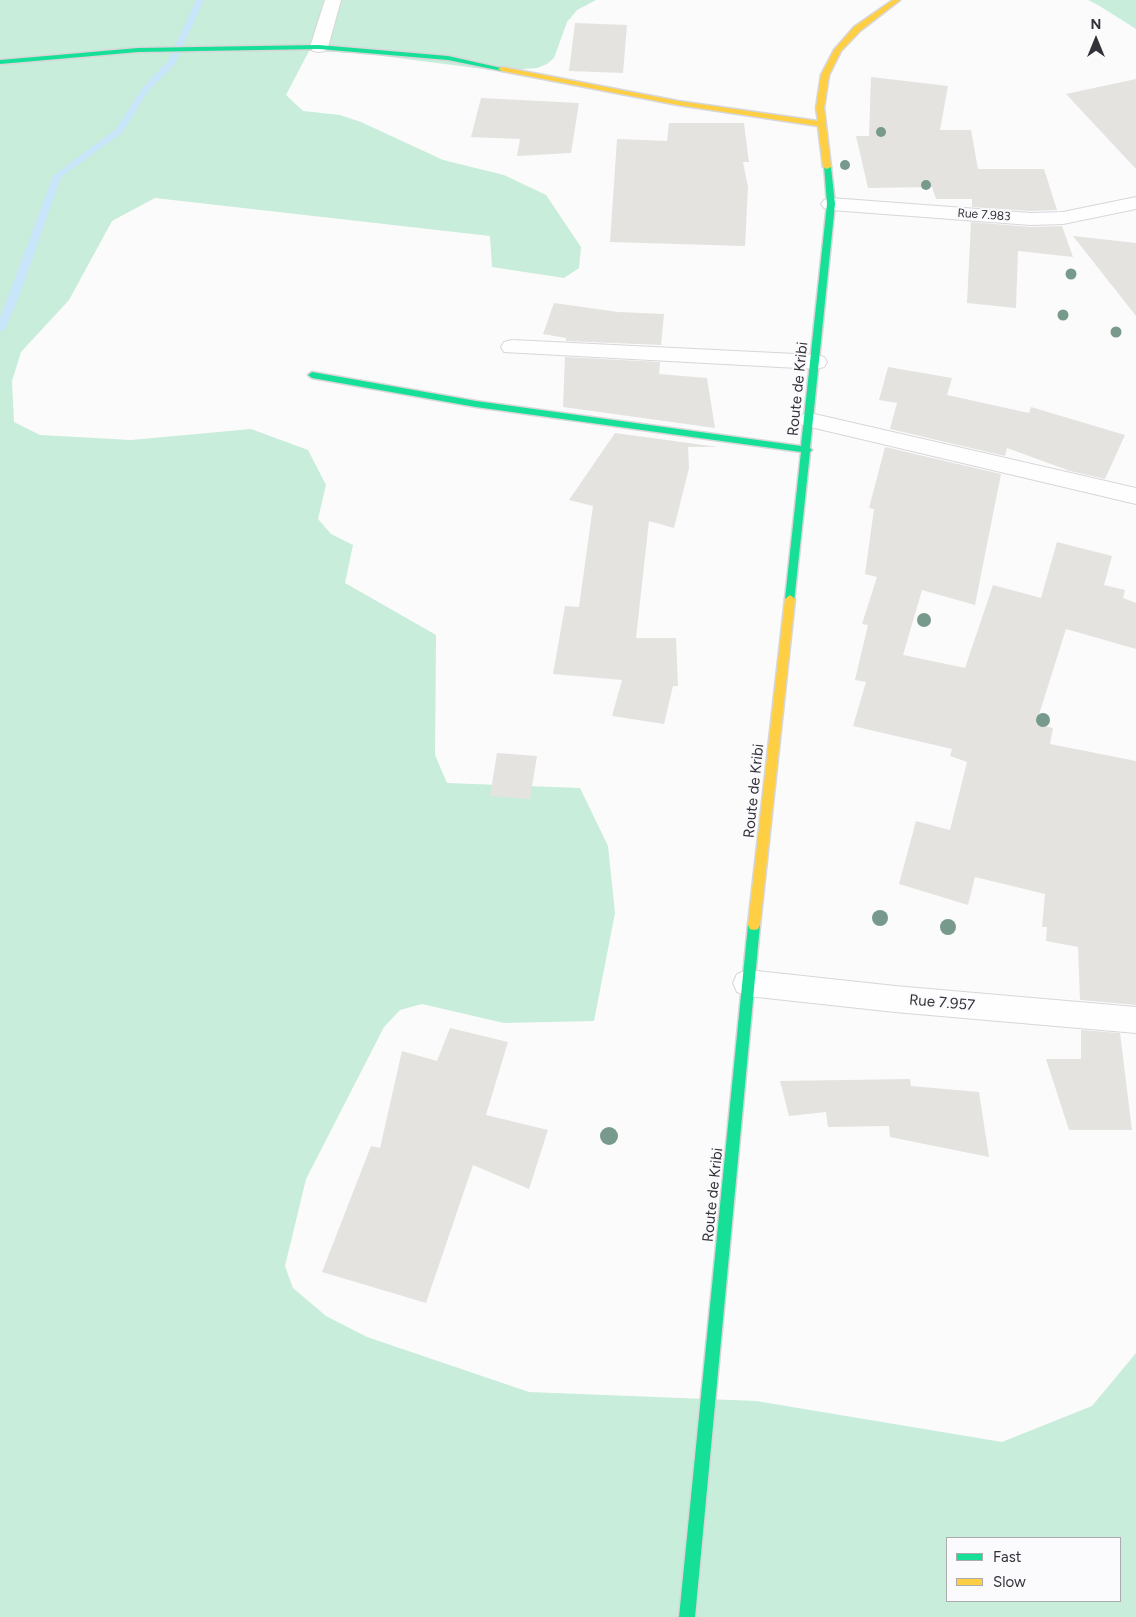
<!DOCTYPE html>
<html>
<head>
<meta charset="utf-8">
<style>
  body { margin:0 }
  #map { position:relative; width:1136px; height:1617px; overflow:hidden; background:#fbfbfc; font-family:Figtree,sans-serif }
  canvas { display:block }
  .legend { position:absolute; left:946px; top:1537px; width:175px; height:65px; box-sizing:border-box; background:#fbfafd; border:1px solid #abaaaf; margin:0; padding:6px 9px; list-style:none; font-size:15px; color:#343239 }
  .legend li { display:flex; align-items:center; gap:10px; height:25px }
  .legend b { width:25px; border:1px solid #abaaaf }
  .north { position:absolute; left:1071px; top:15px; width:50px; height:50px; -webkit-text-stroke:4px #fbfafd; paint-order:stroke; rotate:0deg; font-size:14px; font-weight:700; line-height:20px; text-align:center; color:#343239 }
  .north::after { content:''; display:block; margin:auto; width:18px; height:22px; background:#343239; clip-path:polygon(50% 0,100% 100%,50% 72%,0 100%) }
</style>
</head>
<body>
<div id="map">
<canvas width="1136" height="1617"></canvas>
<ul class="legend">
<li><b style="height:6px;background:#16e098"></b>Fast</li>
<li><b style="height:6px;background:#ffcf43"></b>Slow</li>
</ul>
<div class="north">N</div>
</div>
<script>
const ctx = document.querySelector('canvas').getContext('2d');
ctx.lineJoin = 'round';
function fillPath(path, color) {
  ctx.fillStyle = color;
  ctx.fill(path, 'evenodd');
}
function poly(rows) {
  const path = new Path2D();
  for (const r of rows) {
    path.moveTo(r[0], r[1]);
    for (let i = 2; i < r.length; i += 2) path.lineTo(r[i], r[i + 1]);
  }
  return path;
}
function strokePath(path, color, width, dash) {
  ctx.strokeStyle = color;
  ctx.lineWidth = width;
  ctx.lineCap = dash ? 'butt' : 'round';
  ctx.setLineDash(dash || []);
  ctx.stroke(path);
}
function label(font, color, halo, rows, align = 'center') {
  ctx.font = font + ' Figtree,sans-serif';
  ctx.lineWidth = 4;
  ctx.setLineDash([]);
  ctx.textBaseline = 'middle';
  ctx.strokeStyle = halo;
  ctx.fillStyle = color;
  for (const [text, x, y, turn = 0] of rows) {
    ctx.save();
    ctx.translate(x, y);
    ctx.rotate((+turn || 0) * Math.PI / 180);
    ctx.textAlign = isNaN(turn) ? turn : align;
    if (halo) ctx.strokeText(text, 0, 0);
    ctx.fillText(text, 0, 0);
    ctx.restore();
  }
}
const green = poly([
  [0,0,596,0,577,10,567,22,554,58,547,64,537,68,499,71,359,53,309,51,286,95,303,111,340,115,361,122,443,160,504,175,546,195,581,247,579,268,564,278,492,267,490,236,155,198,112,221,69,300,21,352,12,381,14,422,40,435,131,440,251,429,308,450,326,485,318,519,331,534,353,545,345,583,436,635,435,755,447,783,580,788,608,846,615,913,594,1021,504,1023,422,1004,400,1010,384,1027,306,1179,285,1266,293,1288,326,1316,367,1337,529,1392,756,1401,1002,1442,1092,1406,1136,1353,1136,1617,0,1617],
  [947,1538,1120,1538,1120,1601,947,1601],
  [1088,0,1136,0,1136,29,1098,5]
]);
const stream = poly([
  [196,0,204,0,175,64,149,90,122,133,61,177,19,297,5,329,0,332,0,318,53,176,116,129,143,87,168,61,196,0]
]);
const building = poly([
  [575,23,627,25,623,73,569,71],
  [871,77,948,86,940,130,971,130,978,169,1044,169,1057,210,1031,211,972,207,972,199,936,199,932,187,868,188,856,136,869,136],
  [1136,79,1136,169,1066,94],
  [481,98,579,103,571,153,517,156,520,139,471,137],
  [669,123,744,123,749,162,743,162,748,187,745,246,610,242,617,139,667,141],
  [971,222,1031,227,1062,226,1073,257,1018,251,1016,308,967,303],
  [1073,236,1136,243,1136,316],
  [554,303,618,312,664,314,661,345,566,341,566,338,543,334],
  [565,357,660,362,659,374,707,378,715,428,563,407],
  [888,367,952,378,947,395,1029,413,1031,407,1125,435,1105,479,1070,471,1007,448,1005,456,890,429,897,403,879,400],
  [615,433,718,447,688,447,689,468,674,528,649,521,636,638,676,638,678,686,673,686,664,724,612,716,622,680,553,674,565,606,579,607,593,506,569,500],
  [885,447,1001,474,975,605,922,590,903,655,965,668,993,585,1041,598,1057,542,1112,556,1104,585,1125,590,1123,598,1136,603,1136,649,1066,629,1036,724,1053,728,1050,744,1136,761,1136,1005,1080,1000,1078,947,1046,941,1047,927,1042,927,1045,894,975,877,968,905,899,884,916,821,950,830,967,762,950,756,952,749,853,726,866,682,855,680,868,625,862,624,877,577,865,574,874,509,869,508],
  [497,753,537,756,530,799,490,796],
  [450,1028,508,1042,486,1115,548,1130,529,1189,473,1165,426,1303,322,1272,371,1146,380,1148,402,1051,437,1061],
  [1081,1030,1120,1033,1132,1130,1069,1130,1046,1059,1081,1059],
  [910,1079,911,1086,979,1092,989,1157,890,1137,889,1126,828,1127,826,1112,789,1116,780,1081]
]);
const street = poly([
  [325,0,341,0,328,47,325,51,319,52,313,51,310,47,325,0],
  [1136,197,1136,209,1063,224,1031,225,831,210,824,208,821,204,824,200,831,198,1031,213,1063,212,1136,197],
  [512,340,816,355,824,357,827,362,824,367,816,369,504,352,501,347,504,342,512,340],
  [810,413,1136,488,1136,504,802,425,799,420,802,415,810,413],
  [748,970,895,986,1136,1007,1136,1033,895,1012,748,996,737,992,733,983,737,974,748,970]
]);
const fast = poly([
  [319,45,448,56,506,69,502,71,448,60,319,49,138,52,0,64,0,60,138,48,319,45],
  [824,165,831,167,835,204,810,448,812,450,810,452,794,602,790,603,785,599,801,452,476,407,312,378,308,375,312,372,476,401,801,446,827,204,824,165],
  [754,920,758,921,760,925,695,1617,679,1617,748,925,750,921,754,920]
]);
const slow = poly([
  [893,0,900,0,860,31,841,51,829,75,824,108,831,167,827,169,823,167,818,126,678,105,502,71,498,69,502,67,678,101,818,121,816,108,821,75,834,50,854,27,893,0],
  [790,595,795,599,760,925,758,929,754,930,750,929,748,925,785,599,790,595]
]);
const trees = [
  [881,132,5],
  [845,165,5],
  [926,185,5],
  [1071,274,5.5],
  [1063,315,5.5],
  [1116,332,5.5],
  [924,620,7],
  [1043,720,7],
  [880,918,8],
  [948,927,8],
  [609,1136,9]
];
const farStreetnames = [
  ["Rue 7.983",984,215,4]
];
const streetNames = [
  ["Route de Kribi",798,389,-84],
  ["Route de Kribi",754,791,-84],
  ["Rue 7.957",942,1003,5],
  ["Route de Kribi",713,1195,-84]
];
fillPath(green, '#c8edda');
fillPath(stream, '#c9e5f9');
fillPath(building, '#e5e3e0');
strokePath(street, '#d7d6d9', 2);
strokePath(fast, '#d7d6d9', 3);
strokePath(slow, '#d7d6d9', 3);
fillPath(street, '#fefeff');
fillPath(fast, '#16e098');
fillPath(slow, '#ffcf43');
ctx.fillStyle = '#789a8c';
for (const [x, y, r] of trees) {
  ctx.beginPath();
  ctx.arc(x, y, r, 0, 2 * Math.PI);
  ctx.fill();
}
label('12px', '#343239', '#fbfafd', farStreetnames);
label('15px', '#343239', '#fbfafd', streetNames);
</script>
</body>
</html>
